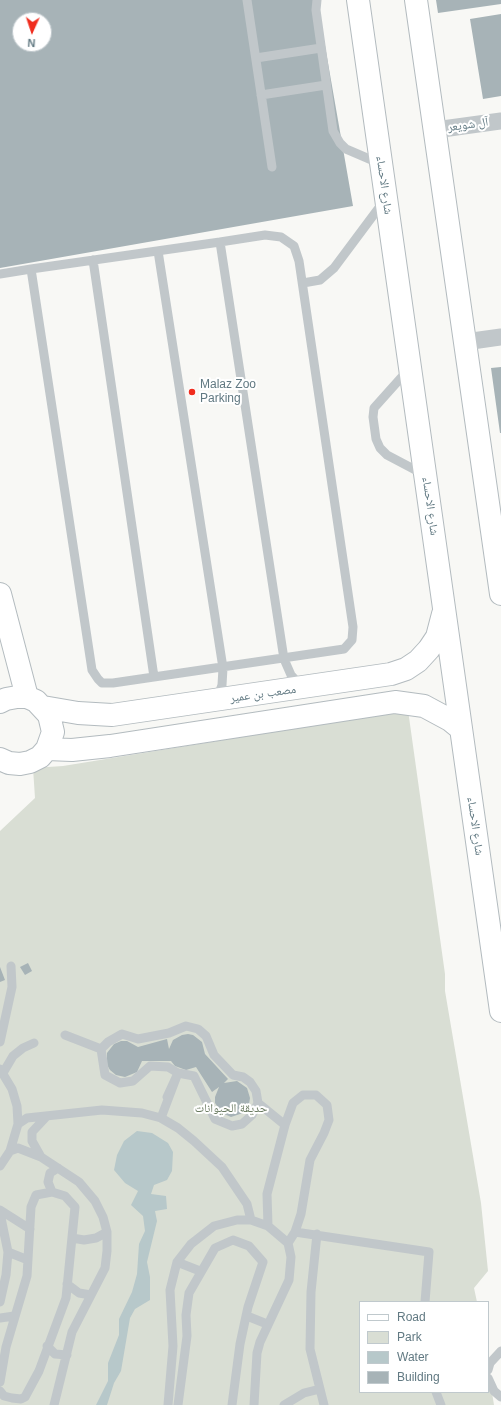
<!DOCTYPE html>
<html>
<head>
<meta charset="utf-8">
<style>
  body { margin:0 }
  #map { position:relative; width:501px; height:1405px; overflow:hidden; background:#f8f8f5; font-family:Arial,sans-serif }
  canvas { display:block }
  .legend { position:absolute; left:359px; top:1301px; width:130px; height:92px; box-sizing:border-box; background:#fff; border:1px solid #c0c9cd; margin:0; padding:5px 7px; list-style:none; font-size:12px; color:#617982 }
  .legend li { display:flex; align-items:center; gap:8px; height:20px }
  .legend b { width:20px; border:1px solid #c0c9cd }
  .north { position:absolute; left:12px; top:12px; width:40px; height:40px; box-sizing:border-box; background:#fff; border:1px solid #c0c9cd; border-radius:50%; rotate:183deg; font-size:11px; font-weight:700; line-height:16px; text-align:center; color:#617982 }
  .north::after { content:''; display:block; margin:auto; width:14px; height:18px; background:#f02c1d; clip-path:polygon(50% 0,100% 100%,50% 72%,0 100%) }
</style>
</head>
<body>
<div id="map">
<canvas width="501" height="1405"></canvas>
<ul class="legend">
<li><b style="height:5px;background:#fff"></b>Road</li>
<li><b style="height:11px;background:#d9ded4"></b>Park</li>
<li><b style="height:11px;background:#b7c8ca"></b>Water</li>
<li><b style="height:11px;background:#a7b3b7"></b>Building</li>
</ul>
<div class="north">N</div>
</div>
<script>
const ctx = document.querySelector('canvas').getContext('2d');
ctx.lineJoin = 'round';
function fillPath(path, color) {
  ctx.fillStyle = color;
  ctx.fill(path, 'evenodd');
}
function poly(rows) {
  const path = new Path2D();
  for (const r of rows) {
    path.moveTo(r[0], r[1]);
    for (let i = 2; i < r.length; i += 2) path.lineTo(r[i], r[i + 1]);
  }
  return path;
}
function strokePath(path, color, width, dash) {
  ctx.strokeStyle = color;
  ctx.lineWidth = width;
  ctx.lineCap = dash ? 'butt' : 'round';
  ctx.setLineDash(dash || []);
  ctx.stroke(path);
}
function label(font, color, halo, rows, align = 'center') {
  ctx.font = font + ' Arial,"Noto Naskh Arabic",sans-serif';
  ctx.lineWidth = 4;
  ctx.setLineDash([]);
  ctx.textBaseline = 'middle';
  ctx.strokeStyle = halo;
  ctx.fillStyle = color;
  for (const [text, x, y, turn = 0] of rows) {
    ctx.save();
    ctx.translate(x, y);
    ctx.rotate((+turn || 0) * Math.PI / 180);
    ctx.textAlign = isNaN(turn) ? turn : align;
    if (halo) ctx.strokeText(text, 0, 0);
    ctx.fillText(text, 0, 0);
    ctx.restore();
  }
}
const green = poly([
  [408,710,445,974,445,991,481,1203,488,1271,474,1288,477,1302,360,1302,360,1392,488,1392,488,1368,494,1405,0,1405,0,831,35,798,33,768,63,766]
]);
const water = poly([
  [137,1131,152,1133,168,1143,173,1152,172,1171,167,1180,154,1185,151,1194,166,1196,167,1209,155,1211,157,1221,147,1262,150,1277,150,1300,135,1309,130,1318,121,1371,114,1383,107,1405,96,1405,108,1381,108,1363,119,1335,119,1319,132,1292,137,1274,139,1244,145,1231,143,1216,131,1205,138,1191,125,1183,114,1170,117,1155,124,1141]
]);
const building = poly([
  [0,0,317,0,353,206,0,268],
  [20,20,44,20,44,44,20,44],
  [436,0,501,0,501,4,438,13],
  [501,14,501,96,483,99,470,19],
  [501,367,501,433,500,433,491,368],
  [28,963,32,971,25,975,20,967],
  [0,967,5,980,0,982],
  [188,1034,193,1035,202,1042,205,1054,228,1079,224,1083,237,1081,247,1088,250,1098,249,1104,243,1113,231,1117,222,1113,215,1103,215,1097,219,1087,212,1092,196,1067,186,1070,175,1066,171,1061,142,1061,137,1072,125,1077,116,1075,110,1070,107,1065,107,1053,114,1044,121,1041,127,1041,138,1047,167,1039,169,1049,173,1040,182,1035]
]);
const lane = poly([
  [247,0,272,167],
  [317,0,316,10,333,131,340,143,346,149,381,164],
  [256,58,321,48],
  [261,95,326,85],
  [220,242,284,659,291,675,301,686],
  [158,251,223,668,222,685,217,699],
  [93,260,154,677],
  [0,274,31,269,220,242,265,235,281,237,294,246,299,261,353,627,352,640,344,649,113,683,102,683,98,679,92,670,31,269],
  [303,283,320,280,334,268,384,201],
  [408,370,374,408,373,417,376,439,380,448,387,455,423,474],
  [65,1035,101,1049],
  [0,1042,12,987,11,966],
  [0,1069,12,1089,17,1106,18,1124,10,1151,0,1166],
  [3,1073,13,1056,23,1048,34,1043],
  [258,1103,285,1125,267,1194,268,1226],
  [161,1118,178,1073,194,1076,215,1119,232,1126,242,1124,252,1115,258,1103,256,1091,250,1082,243,1077,233,1075,214,1055,206,1036,198,1029,186,1026,169,1033,138,1039,122,1034,108,1042,101,1049,105,1075,120,1083,133,1081,150,1066,168,1067,178,1073,167,1097],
  [18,1124,27,1118,102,1110,142,1113,161,1118,178,1128,194,1141,222,1167,247,1204,251,1220],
  [285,1125,293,1103,303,1095,316,1095,327,1105,329,1120,324,1133,310,1160,301,1214,295,1232,288,1243],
  [10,1151,18,1148,41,1157,79,1182,95,1201,103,1217,107,1232,107,1251,105,1268,72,1332,54,1405],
  [41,1157,32,1141,32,1132,47,1116],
  [52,1192,48,1182,50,1173,58,1168],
  [0,1210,30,1229],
  [0,1213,8,1252,6,1275,0,1302],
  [295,1232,429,1252,425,1302],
  [317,1234,311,1292,310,1349,324,1405],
  [72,1238,84,1240,96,1238,107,1232],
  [8,1252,28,1260],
  [177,1262,200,1271],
  [67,1284,79,1293,91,1295],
  [247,1316,267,1324],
  [0,1318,14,1316],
  [47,1346,55,1354,67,1355],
  [488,1370,490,1363,501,1351],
  [488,1378,494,1391,501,1397],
  [0,1382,6,1347,27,1276,31,1207,36,1195,52,1192,65,1196,75,1207,66,1298,39,1371,25,1397,21,1399,12,1398,4,1396,0,1391],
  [436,1392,441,1405],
  [168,1405,173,1346,170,1290,177,1262,191,1244,214,1226,237,1220,251,1220,268,1226,288,1243,291,1257,289,1280,260,1342,257,1353,254,1405],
  [178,1405,187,1336,186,1315,189,1293,215,1248,233,1240,249,1246,263,1262,248,1307,240,1344,232,1405],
  [284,1405,304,1393,320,1389]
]);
const street = poly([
  [435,130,501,121],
  [465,342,501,337]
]);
const secondary = poly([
  [358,0,501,1011],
  [416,0,501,594],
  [0,594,27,697],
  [0,702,6,699,17,697,27,697,36,701,49,715,53,732,47,749,40,757,30,762,20,764,9,763,0,759],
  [43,707,78,713,112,715,391,674,406,669,418,661,429,649,437,637,443,614],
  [47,749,72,750,110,746,395,702,424,706,450,720,461,729]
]);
const markers = [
  [192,392,4,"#f02c1d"]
];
const streetNames = [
  ["آل شويعر",468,125,-8],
  ["شارع الاحساء",384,185,82],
  ["شارع الاحساء",430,506,82],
  ["مصعب بن عمير",263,694,-8],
  ["شارع الاحساء",475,826,82]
];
const poiNames = [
  ["Malaz Zoo",200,385],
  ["Parking",200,399]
];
const parkNames = [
  ["حديقة الحيوانات",231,1109]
];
fillPath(green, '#d9ded4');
fillPath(water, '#b7c8ca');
fillPath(building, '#a7b3b7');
strokePath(secondary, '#b3bbbf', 24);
strokePath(lane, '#c1c7ca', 9);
strokePath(street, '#c1c7ca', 17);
strokePath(secondary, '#fff', 22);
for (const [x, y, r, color] of markers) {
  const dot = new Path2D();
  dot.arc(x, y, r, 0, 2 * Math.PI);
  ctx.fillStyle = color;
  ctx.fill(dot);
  strokePath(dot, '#fff', 1.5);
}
label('12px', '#617982', '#fff', streetNames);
label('12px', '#617982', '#fff', poiNames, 'left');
label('12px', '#697a60', '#fff', parkNames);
</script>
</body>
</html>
